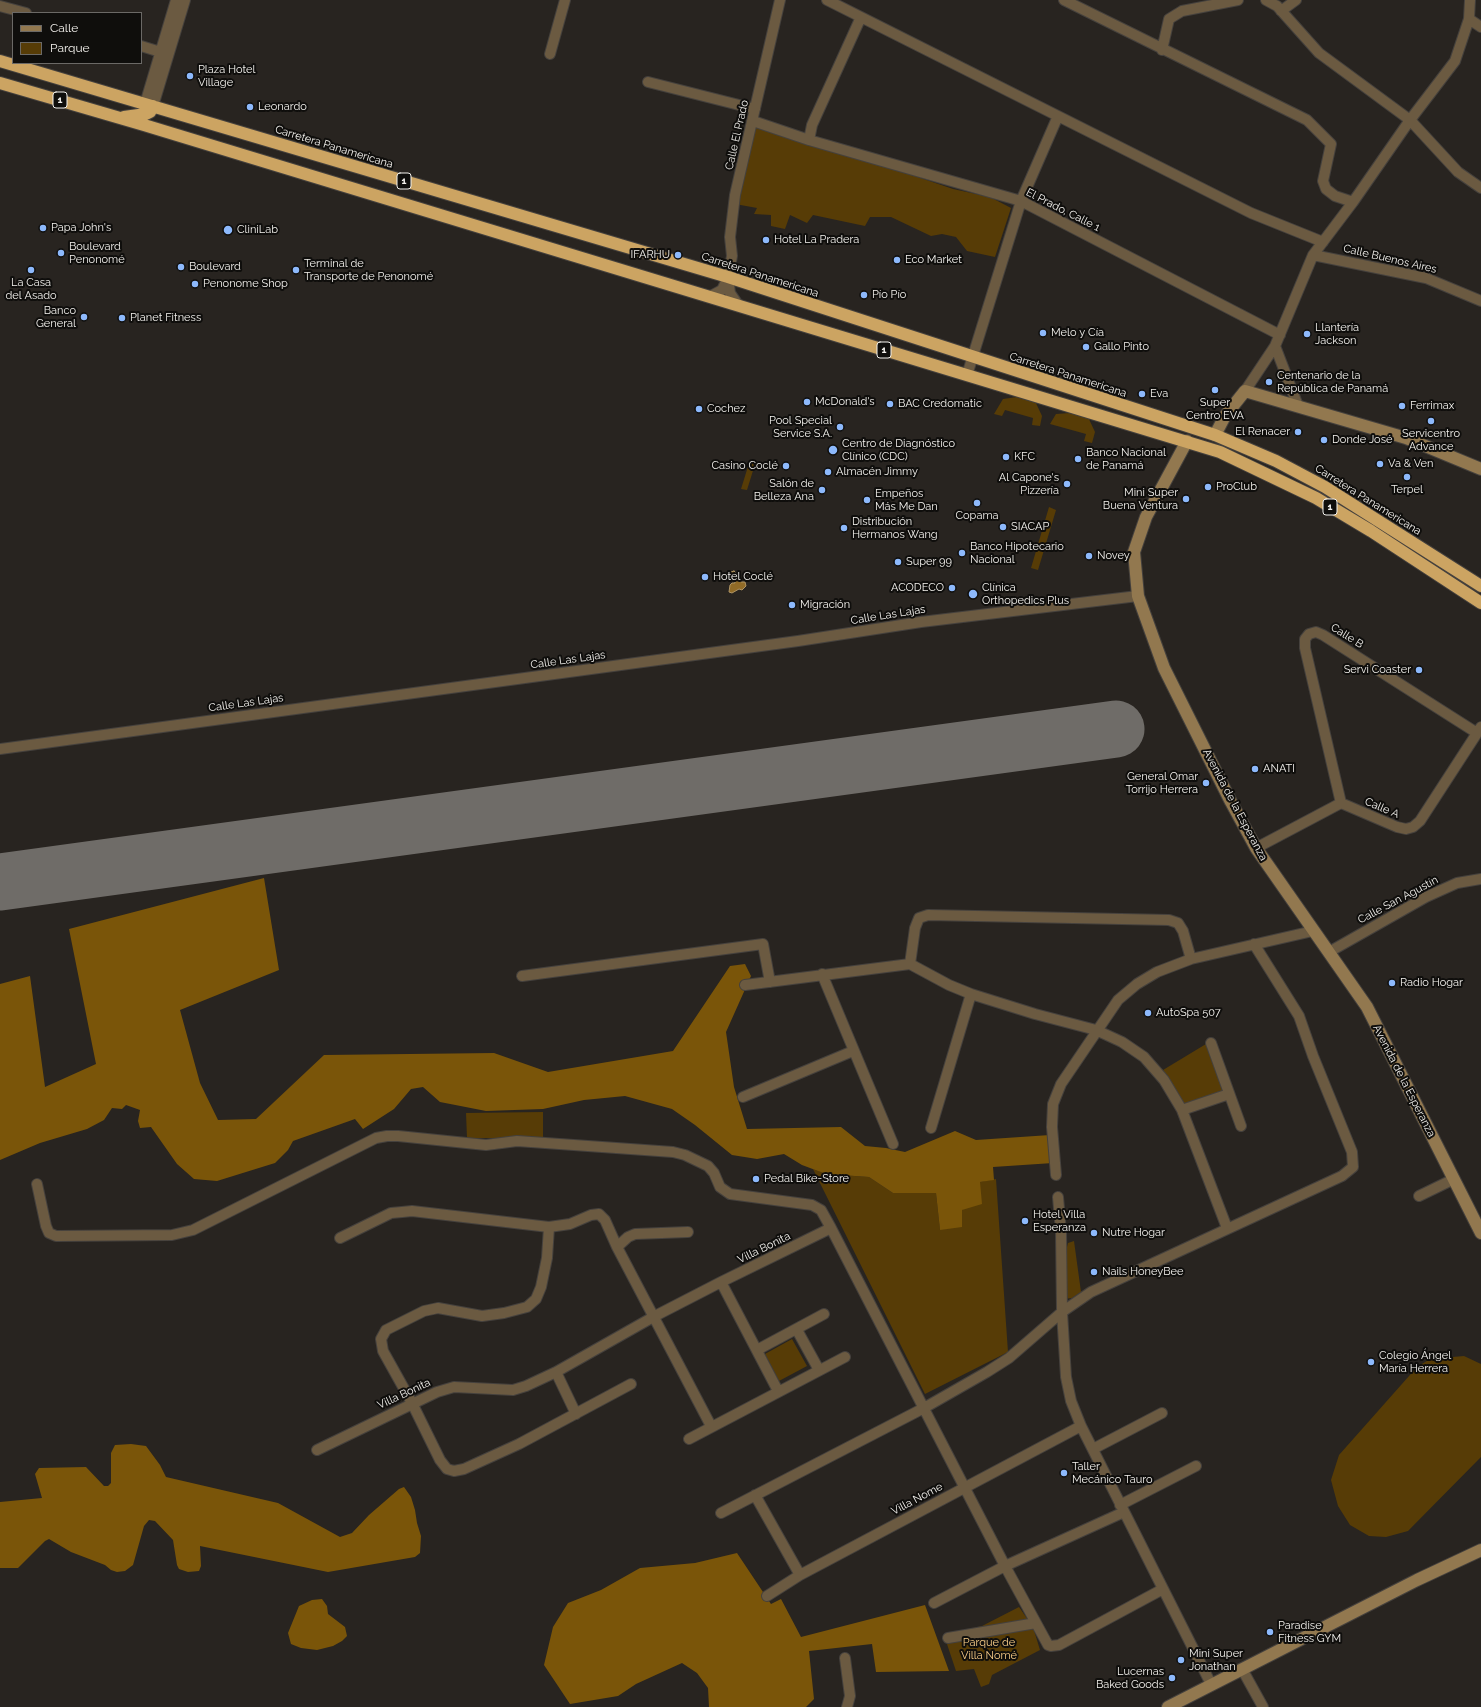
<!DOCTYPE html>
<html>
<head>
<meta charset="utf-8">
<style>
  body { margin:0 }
  #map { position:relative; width:1481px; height:1707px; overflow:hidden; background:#282420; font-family:Raleway,sans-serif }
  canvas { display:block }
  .legend { position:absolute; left:12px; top:12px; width:130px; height:52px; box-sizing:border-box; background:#0f0e0c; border:1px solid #6b6966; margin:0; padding:5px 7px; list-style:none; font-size:12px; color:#f4f2ee }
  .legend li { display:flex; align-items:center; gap:8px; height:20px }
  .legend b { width:20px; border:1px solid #6b6966 }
</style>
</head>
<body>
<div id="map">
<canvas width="1481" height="1707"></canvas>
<ul class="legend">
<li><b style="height:5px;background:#92784f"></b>Calle</li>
<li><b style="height:11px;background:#573c06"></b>Parque</li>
</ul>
</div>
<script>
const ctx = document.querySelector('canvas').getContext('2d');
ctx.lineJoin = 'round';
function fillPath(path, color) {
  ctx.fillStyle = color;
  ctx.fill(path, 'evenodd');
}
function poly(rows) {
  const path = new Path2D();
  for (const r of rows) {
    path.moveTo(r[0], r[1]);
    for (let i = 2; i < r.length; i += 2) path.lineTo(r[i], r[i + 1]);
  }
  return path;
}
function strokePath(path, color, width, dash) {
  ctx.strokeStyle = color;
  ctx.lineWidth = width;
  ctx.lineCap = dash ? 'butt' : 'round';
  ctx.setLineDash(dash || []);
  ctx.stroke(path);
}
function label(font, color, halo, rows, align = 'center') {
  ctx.font = font + ' Raleway,sans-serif';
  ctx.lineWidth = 4;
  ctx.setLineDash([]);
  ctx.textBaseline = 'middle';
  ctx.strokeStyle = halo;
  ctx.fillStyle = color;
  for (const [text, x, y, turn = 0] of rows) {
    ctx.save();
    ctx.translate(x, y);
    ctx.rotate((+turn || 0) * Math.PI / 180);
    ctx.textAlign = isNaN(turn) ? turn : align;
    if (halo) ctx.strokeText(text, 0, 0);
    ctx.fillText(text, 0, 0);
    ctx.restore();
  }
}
const green = poly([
  [752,126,906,173,953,189,990,197,1011,208,995,257,967,251,956,237,942,234,931,236,891,217,870,217,865,226,813,215,807,223,790,215,785,229,771,226,771,215,754,214,757,208,735,204],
  [1017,397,1035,401,1042,416,1040,426,1032,425,1033,418,1005,410,1002,416,994,414,1003,399],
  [1070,413,1088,417,1095,432,1092,443,1084,441,1086,434,1050,424,1056,414],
  [750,460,756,461,747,490,741,489],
  [1049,507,1056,510,1038,570,1031,568],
  [1206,1044,1224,1092,1184,1107,1163,1070],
  [543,1112,543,1138,467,1138,466,1113],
  [813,1169,826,1174,869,1177,893,1193,936,1193,940,1230,962,1210,980,1182,996,1179,1008,1352,925,1394],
  [1074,1241,1081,1292,1072,1298,1063,1299,1064,1259,1068,1243],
  [792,1339,807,1366,779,1381,765,1354],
  [1464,1356,1481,1364,1481,1457,1408,1531,1386,1537,1369,1536,1350,1525,1338,1506,1331,1480,1339,1455,1417,1367,1430,1359],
  [1019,1607,1033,1627,1040,1650,992,1675,989,1684,981,1687,974,1669,956,1671,944,1635,982,1626]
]);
const forest = poly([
  [264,878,279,970,180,1010,200,1083,218,1120,256,1119,324,1055,494,1053,548,1072,673,1051,730,966,745,964,751,976,726,1032,734,1087,747,1129,841,1127,865,1146,886,1148,905,1152,955,1131,976,1140,1050,1135,1053,1163,993,1167,994,1180,980,1182,982,1204,962,1210,962,1227,940,1230,936,1193,893,1193,869,1177,826,1174,802,1165,784,1154,757,1159,732,1155,695,1125,672,1109,625,1096,584,1100,543,1109,486,1111,440,1102,423,1087,411,1089,394,1109,363,1129,355,1119,293,1141,288,1150,275,1163,217,1181,194,1179,177,1164,151,1127,140,1128,138,1121,140,1110,126,1105,122,1109,112,1108,104,1120,87,1129,40,1143,0,1160,0,984,30,976,45,1087,96,1064,69,929],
  [131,1444,146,1446,160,1465,166,1477,278,1503,340,1537,352,1533,369,1515,399,1489,404,1487,411,1497,415,1510,417,1523,421,1536,420,1553,415,1557,328,1572,200,1546,201,1566,199,1571,188,1572,179,1569,177,1565,173,1540,155,1521,149,1520,144,1526,133,1565,125,1571,117,1572,111,1570,105,1565,71,1552,49,1539,45,1541,18,1568,0,1568,0,1502,42,1498,35,1474,39,1468,86,1467,104,1486,108,1486,111,1483,111,1453,115,1445],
  [737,1553,771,1604,781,1599,801,1637,925,1605,949,1671,876,1672,872,1644,809,1651,814,1699,806,1707,709,1707,708,1688,697,1673,682,1663,636,1684,618,1696,570,1704,544,1665,553,1627,568,1603,601,1590,640,1568,695,1563],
  [322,1599,327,1606,328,1614,345,1627,347,1636,342,1641,333,1646,317,1650,301,1648,291,1644,288,1633,299,1606,312,1600]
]);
const water = poly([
  [734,571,737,574,737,577,741,582,745,582,746,586,742,590,739,589,732,593,729,592,730,585,732,583,735,583,734,578,730,574,731,572,734,571]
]);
const runway = poly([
  [0,882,1116,729]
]);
const street = poly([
  [827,0,1251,213,1323,242],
  [1064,0,1307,120,1331,144,1323,181,1326,189,1335,196,1353,202],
  [1266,0,1277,6,1319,53,1410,120,1458,172,1481,188],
  [0,6,26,13],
  [1281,11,1296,0],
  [1469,19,1481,27],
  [141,46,167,54],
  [1162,50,1169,19,1182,11,1238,0],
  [550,54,565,0],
  [648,82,755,109],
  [145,104,176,0],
  [153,106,185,0],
  [753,121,809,140,1021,201,1280,335],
  [809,140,812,125,861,17],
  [1313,255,1426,278,1481,301],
  [728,277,730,293,739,306],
  [709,297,722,290,728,277,732,256,730,237,735,195,780,0],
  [1275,346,1298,406],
  [967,375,1021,201,1058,116],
  [1245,391,1275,346,1313,255,1353,202,1410,120,1455,61,1469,19,1470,0],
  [0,749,798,641,921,622,1138,596],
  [1341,803,1305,648,1305,639,1309,634,1316,632,1323,635,1477,733],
  [1256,848,1341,803,1397,827,1406,829,1413,827,1420,821,1481,727],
  [1329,952,1426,897,1457,883,1481,879],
  [910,964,915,928,919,918,928,915,1169,920,1178,923,1183,931,1191,959],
  [822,974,893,1144],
  [522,976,763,944,770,982],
  [745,985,910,964,949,985,971,994,1035,1014,1096,1030,1122,1042,1144,1057,1164,1080,1182,1110,1227,1228],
  [1211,1043,1241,1126],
  [743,1097,853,1051],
  [1182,1110,1229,1094],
  [931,1128,971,994],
  [1056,1175,1052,1127,1053,1104,1061,1084,1118,1000,1137,984,1157,972,1191,959,1313,931],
  [37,1184,46,1226,49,1233,56,1236,172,1235,193,1230,376,1138,387,1136,398,1136,486,1145,517,1141,673,1152,685,1155,708,1166,714,1173,720,1187,730,1194,812,1205,821,1210,831,1228],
  [1419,1196,1454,1179],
  [1058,1197,1061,1232,1062,1312,1066,1377,1071,1401,1081,1426,1211,1684],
  [549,1227,547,1258,541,1287,536,1299,527,1307,504,1313,482,1316,438,1308,424,1311,386,1330,381,1339,383,1351,412,1403,440,1460,447,1469,454,1471,464,1469,519,1444,631,1384],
  [340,1238,391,1213,402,1212,412,1211,549,1227,570,1224,591,1215,599,1214,605,1220,617,1247,711,1426],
  [617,1247,628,1237,635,1234,688,1232],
  [721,1282,778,1391],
  [797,1330,819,1370],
  [757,1350,824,1314],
  [556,1372,576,1414],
  [689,1439,845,1357],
  [1093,1449,1162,1413],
  [317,1450,437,1392,454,1387,513,1390,526,1386,556,1372,655,1316,721,1282,831,1228,1005,1566,1048,1645,1051,1646,1059,1645,1163,1589],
  [755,1495,800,1575],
  [1120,1505,1196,1466],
  [721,1513,924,1408,987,1372,1009,1358,1062,1312,1091,1292,1342,1176,1353,1167,1352,1152,1313,1056,1299,1016,1254,944],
  [767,1596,800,1575,1081,1426],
  [934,1603,1005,1566,1124,1512],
  [948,1638,1036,1623],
  [845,1658,850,1696,847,1707],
  [1242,1669,1263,1707]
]);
const secondary = poly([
  [1215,435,1225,416,1245,391,1406,438,1481,469],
  [1187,441,1146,517,1134,552,1138,596,1164,668,1231,802,1256,848,1367,1007,1481,1233],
  [1168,1707,1417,1580,1481,1550]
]);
const highway = poly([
  [0,61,728,277,1215,435,1276,461,1325,487,1481,586],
  [0,83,144,125,1220,452,1316,498,1371,531,1481,603],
  [124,117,146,114,150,112,153,106]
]);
const markers = [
  [190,76,4,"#8db9fc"],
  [250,107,4,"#8db9fc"],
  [43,228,4,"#8db9fc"],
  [228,230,5,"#8db9fc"],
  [766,240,4,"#8db9fc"],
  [61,253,4,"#8db9fc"],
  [678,255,4,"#8db9fc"],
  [897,260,4,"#8db9fc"],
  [181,267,4,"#8db9fc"],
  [31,270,4,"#8db9fc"],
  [296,270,4,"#8db9fc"],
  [195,284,4,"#8db9fc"],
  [864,295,4,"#8db9fc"],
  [84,317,4,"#8db9fc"],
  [122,318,4,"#8db9fc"],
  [1043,333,4,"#8db9fc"],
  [1307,334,4,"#8db9fc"],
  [1086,347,4,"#8db9fc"],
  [1269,382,4,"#8db9fc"],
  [1215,390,4,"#8db9fc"],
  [1142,394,4,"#8db9fc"],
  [807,402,4,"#8db9fc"],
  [890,404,4,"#8db9fc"],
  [1402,406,4,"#8db9fc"],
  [699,409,4,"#8db9fc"],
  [1431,421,4,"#8db9fc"],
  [840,427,4,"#8db9fc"],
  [1298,432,4,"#8db9fc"],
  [1324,440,4,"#8db9fc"],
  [833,450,5,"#8db9fc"],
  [1006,457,4,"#8db9fc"],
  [1078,459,4,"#8db9fc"],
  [1380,464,4,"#8db9fc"],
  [786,466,4,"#8db9fc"],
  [828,472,4,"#8db9fc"],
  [1407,477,4,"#8db9fc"],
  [1067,484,4,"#8db9fc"],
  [1208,487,4,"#8db9fc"],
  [822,490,4,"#8db9fc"],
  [1186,499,4,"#8db9fc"],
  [867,500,4,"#8db9fc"],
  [977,503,4,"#8db9fc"],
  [1003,527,4,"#8db9fc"],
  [844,528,4,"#8db9fc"],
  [962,553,4,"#8db9fc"],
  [1089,556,4,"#8db9fc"],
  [898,562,4,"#8db9fc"],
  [705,577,4,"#8db9fc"],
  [952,588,4,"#8db9fc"],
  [973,594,5,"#8db9fc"],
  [792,605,4,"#8db9fc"],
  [1419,670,4,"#8db9fc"],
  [1255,769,4,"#8db9fc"],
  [1206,783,4,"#8db9fc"],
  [1392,983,4,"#8db9fc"],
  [1148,1013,4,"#8db9fc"],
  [756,1179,4,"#8db9fc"],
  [1025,1221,4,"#8db9fc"],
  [1094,1233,4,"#8db9fc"],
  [1094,1272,4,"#8db9fc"],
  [1371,1362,4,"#8db9fc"],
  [1064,1473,4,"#8db9fc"],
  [1270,1632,4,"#8db9fc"],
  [1181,1660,4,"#8db9fc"],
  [1172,1678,4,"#8db9fc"]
];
const shields = [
  [60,100,14],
  [404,181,14],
  [884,350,14],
  [1330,507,14]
];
const shieldNames = [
  ["1",60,100],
  ["1",404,181],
  ["1",884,350],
  ["1",1330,507]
];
const poiNames = [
  ["Plaza Hotel",198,70],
  ["Village",198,83],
  ["Leonardo",258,107],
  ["Papa John's",51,228],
  ["CliniLab",237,230],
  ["Hotel La Pradera",774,240],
  ["Boulevard",69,247],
  ["Penonomé",69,260],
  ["IFARHU",670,255,"right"],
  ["Eco Market",905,260],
  ["Terminal de",304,264],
  ["Transporte de Penonomé",304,277],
  ["Boulevard",189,267],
  ["La Casa",31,283,"center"],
  ["del Asado",31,296,"center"],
  ["Penonome Shop",203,284],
  ["Pío Pío",872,295],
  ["Banco",76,311,"right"],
  ["General",76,324,"right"],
  ["Planet Fitness",130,318],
  ["Llantería",1315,328],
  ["Jackson",1315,341],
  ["Melo y Cía",1051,333],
  ["Gallo Pinto",1094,347],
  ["Centenario de la",1277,376],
  ["República de Panamá",1277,389],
  ["Eva",1150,394],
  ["McDonald's",815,402],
  ["Super",1215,403,"center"],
  ["Centro EVA",1215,416,"center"],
  ["BAC Credomatic",898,404],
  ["Ferrimax",1410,406],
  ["Cochez",707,409],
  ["Pool Special",832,421,"right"],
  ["Service S.A.",832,434,"right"],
  ["El Renacer",1290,432,"right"],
  ["Servicentro",1431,434,"center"],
  ["Advance",1431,447,"center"],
  ["Donde José",1332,440],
  ["Centro de Diagnóstico",842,444],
  ["Clínico (CDC)",842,457],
  ["Banco Nacional",1086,453],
  ["de Panamá",1086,466],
  ["KFC",1014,457],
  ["Va & Ven",1388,464],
  ["Casino Coclé",778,466,"right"],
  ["Almacén Jimmy",836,472],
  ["Al Capone's",1059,478,"right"],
  ["Pizzería",1059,491,"right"],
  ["Salón de",814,484,"right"],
  ["Belleza Ana",814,497,"right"],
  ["ProClub",1216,487],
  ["Terpel",1407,490,"center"],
  ["Mini Super",1178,493,"right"],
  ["Buena Ventura",1178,506,"right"],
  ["Empeños",875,494],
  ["Más Me Dan",875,507],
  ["Copama",977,516,"center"],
  ["Distribución",852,522],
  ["Hermanos Wang",852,535],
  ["SIACAP",1011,527],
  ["Banco Hipotecario",970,547],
  ["Nacional",970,560],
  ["Novey",1097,556],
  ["Super 99",906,562],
  ["Hotel Coclé",713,577],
  ["ACODECO",944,588,"right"],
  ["Clínica",982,588],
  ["Orthopedics Plus",982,601],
  ["Migración",800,605],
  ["Servi Coaster",1411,670,"right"],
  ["ANATI",1263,769],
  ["General Omar",1198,777,"right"],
  ["Torrijo Herrera",1198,790,"right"],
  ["Radio Hogar",1400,983],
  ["AutoSpa 507",1156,1013],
  ["Pedal Bike-Store",764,1179],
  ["Hotel Villa",1033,1215],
  ["Esperanza",1033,1228],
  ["Nutre Hogar",1102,1233],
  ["Nails HoneyBee",1102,1272],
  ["Colegio Ángel",1379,1356],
  ["María Herrera",1379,1369],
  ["Taller",1072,1467],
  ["Mecánico Tauro",1072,1480],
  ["Paradise",1278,1626],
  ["Fitness GYM",1278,1639],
  ["Mini Super",1189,1654],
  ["Jonathan",1189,1667],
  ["Lucernas",1164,1672,"right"],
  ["Baked Goods",1164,1685,"right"]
];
const streetNames = [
  ["Calle El Prado",737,135,-77],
  ["Carretera Panamericana",334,147,17],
  ["El Prado, Calle 1",1063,210,27],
  ["Calle Buenos Aires",1390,259,13],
  ["Carretera Panamericana",760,275,18],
  ["Carretera Panamericana",1068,375,18],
  ["Carretera Panamericana",1368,500,32],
  ["Calle Las Lajas",888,615,-9],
  ["Calle B",1347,636,32],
  ["Calle Las Lajas",568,660,-8],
  ["Calle Las Lajas",246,703,-8],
  ["Avenida de la Esperanza",1235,805,62],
  ["Calle A",1382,808,23],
  ["Calle San Agustín",1398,900,-28],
  ["Avenida de la Esperanza",1404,1081,63],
  ["Villa Bonita",764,1248,-26],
  ["Villa Bonita",404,1394,-25],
  ["Villa Nome",917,1499,-28]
];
const parkNames = [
  ["Parque de",989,1643],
  ["Villa Nomé",989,1656]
];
fillPath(green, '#573c06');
fillPath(forest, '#7a5509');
fillPath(water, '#916b27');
strokePath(water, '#af9463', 1);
strokePath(runway, '#6f6c68', 57);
strokePath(street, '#45413d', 12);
strokePath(secondary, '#45413d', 14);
strokePath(highway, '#45413d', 14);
strokePath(street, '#6b5a41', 10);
strokePath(secondary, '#92784f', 12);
strokePath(highway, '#cca462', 12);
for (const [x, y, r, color] of markers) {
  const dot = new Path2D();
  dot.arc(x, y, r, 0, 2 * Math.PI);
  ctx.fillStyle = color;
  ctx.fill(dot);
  strokePath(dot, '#0f0e0c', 1.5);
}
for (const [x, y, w] of shields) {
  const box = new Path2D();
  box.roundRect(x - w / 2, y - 8, w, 16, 3);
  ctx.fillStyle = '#0f0e0c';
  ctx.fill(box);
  strokePath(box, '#f4f2ee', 1);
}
label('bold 10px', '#f4f2ee', null, shieldNames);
label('11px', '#f4f2ee', '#0f0e0c', poiNames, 'left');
label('11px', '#f4f2ee', '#0f0e0c', streetNames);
label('11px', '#fbcf89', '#0f0e0c', parkNames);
</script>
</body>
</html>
